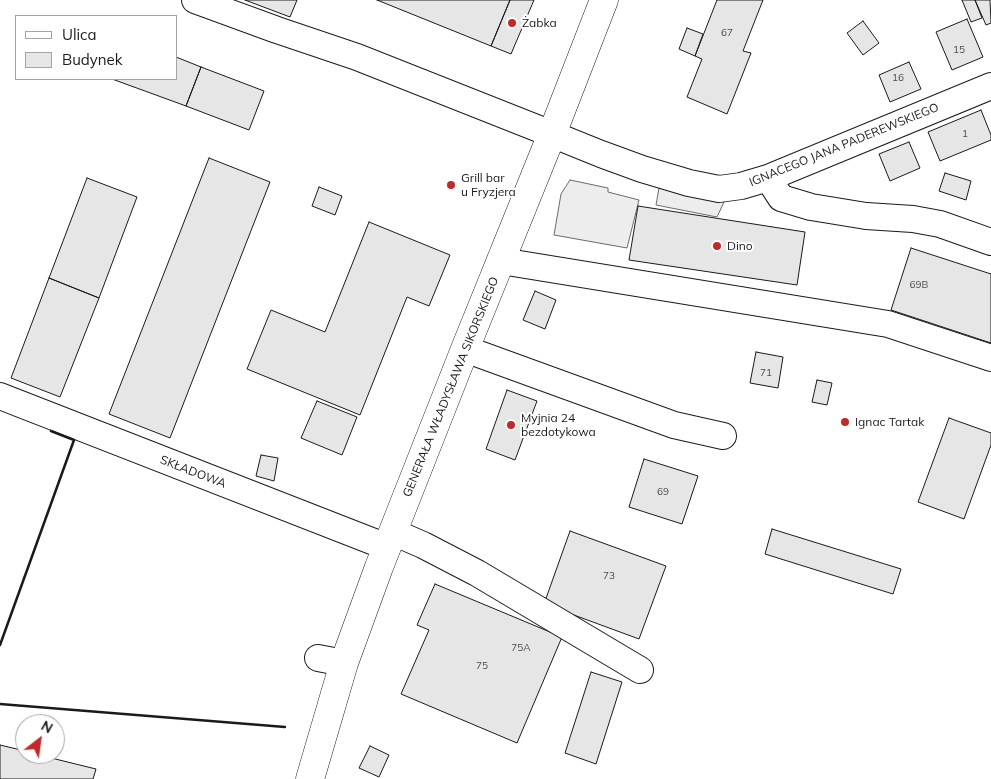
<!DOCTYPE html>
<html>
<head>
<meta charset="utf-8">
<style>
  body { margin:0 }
  #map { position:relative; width:991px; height:779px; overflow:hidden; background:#fff; font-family:Mulish,sans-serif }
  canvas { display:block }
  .legend { position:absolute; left:15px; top:15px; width:162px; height:65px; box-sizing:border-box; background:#fff; border:1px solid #a3a3a3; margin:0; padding:6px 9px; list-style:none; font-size:15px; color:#1a1a1a }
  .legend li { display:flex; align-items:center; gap:10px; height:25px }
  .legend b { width:25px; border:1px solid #a3a3a3 }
  .north { position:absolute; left:15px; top:714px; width:50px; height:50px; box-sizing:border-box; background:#fff; border:1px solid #a3a3a3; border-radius:50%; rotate:30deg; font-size:14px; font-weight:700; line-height:20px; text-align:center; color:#1a1a1a }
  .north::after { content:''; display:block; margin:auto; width:18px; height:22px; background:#c62828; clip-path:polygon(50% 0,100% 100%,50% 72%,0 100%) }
</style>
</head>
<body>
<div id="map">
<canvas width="991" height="779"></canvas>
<ul class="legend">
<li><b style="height:6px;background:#fff"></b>Ulica</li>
<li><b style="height:14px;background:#e6e6e6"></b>Budynek</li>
</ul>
<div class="north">N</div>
</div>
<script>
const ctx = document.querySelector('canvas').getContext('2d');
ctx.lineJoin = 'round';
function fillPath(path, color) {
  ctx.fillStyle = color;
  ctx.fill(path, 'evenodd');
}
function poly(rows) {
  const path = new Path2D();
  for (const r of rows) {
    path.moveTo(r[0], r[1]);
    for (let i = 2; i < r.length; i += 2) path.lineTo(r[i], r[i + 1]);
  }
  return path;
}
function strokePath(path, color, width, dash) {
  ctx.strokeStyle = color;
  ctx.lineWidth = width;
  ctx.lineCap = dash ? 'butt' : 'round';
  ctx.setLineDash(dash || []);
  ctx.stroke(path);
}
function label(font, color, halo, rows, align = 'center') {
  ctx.font = font + ' Mulish,sans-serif';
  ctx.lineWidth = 4;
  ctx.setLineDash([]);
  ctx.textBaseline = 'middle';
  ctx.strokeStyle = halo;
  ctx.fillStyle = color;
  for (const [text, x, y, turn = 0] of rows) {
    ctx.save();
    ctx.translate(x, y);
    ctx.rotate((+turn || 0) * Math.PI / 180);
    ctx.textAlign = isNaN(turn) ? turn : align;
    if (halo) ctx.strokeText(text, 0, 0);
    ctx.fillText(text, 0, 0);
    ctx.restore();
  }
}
const built = poly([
  [570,180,608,188,608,192,639,200,627,248,554,235,561,194,570,180],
  [659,188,724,202,717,217,656,205,659,188]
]);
const building = poly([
  [245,0,297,0,290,17,245,0],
  [377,0,510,0,491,46,377,0],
  [510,0,534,0,511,54,491,46,510,0],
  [717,0,763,0,743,51,751,53,727,114,687,97,702,59,695,56,717,0],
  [962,0,975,0,982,18,971,22,962,0],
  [975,0,990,0,991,23,986,25,975,0],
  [967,19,983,57,952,70,936,32,967,19],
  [863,21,879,43,863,55,847,33,863,21],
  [687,28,703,34,695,56,679,49,687,28],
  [176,57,201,67,186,106,112,79,176,79,176,57],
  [909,62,921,89,890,102,879,75,909,62],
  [201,67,264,91,249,130,186,106,201,67],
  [981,110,991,135,991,140,940,161,928,132,981,110],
  [909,142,920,168,890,181,879,154,909,142],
  [209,158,270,182,170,438,109,414,209,158],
  [945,173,971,181,966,200,939,191,945,173],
  [87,178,137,197,99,298,49,278,87,178],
  [319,187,342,196,335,215,312,206,319,187],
  [638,206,805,232,797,285,629,260,638,206],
  [369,222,450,255,429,306,407,297,360,415,247,369,271,310,325,332,369,222],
  [911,248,991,274,991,343,891,310,911,248],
  [49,278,99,298,60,397,11,378,49,278],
  [535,291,556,300,545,329,523,320,535,291],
  [756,352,783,357,778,388,750,383,756,352],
  [817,380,832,383,827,405,812,402,817,380],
  [507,390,537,401,515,460,486,449,507,390],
  [317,401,357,417,342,455,301,438,317,401],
  [949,418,991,433,991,445,964,519,918,502,949,418],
  [261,455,278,458,274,481,256,476,261,455],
  [644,459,698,476,682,524,629,507,644,459],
  [772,529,901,569,893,594,765,554,772,529],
  [570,531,666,566,639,639,544,604,570,531],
  [435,584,562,637,517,743,401,694,429,630,417,625,435,584],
  [591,672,622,682,596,764,565,753,591,672],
  [0,745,25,751,25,754,35,754,96,769,93,779,0,779,0,745],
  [370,746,389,755,379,777,359,768,370,746]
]);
const minor = poly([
  [195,0,277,30,357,57,534,127,601,154,642,169,689,183,719,189,741,186,768,178,991,86],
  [768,178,781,198,811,207,866,216,913,219,940,224,991,242],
  [501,261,888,324,991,358],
  [465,349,674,425,723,436],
  [0,396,387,547],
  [393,532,423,545,477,573,640,670],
  [318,658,344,663]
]);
const major = poly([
  [310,779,344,663,379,567,465,349,552,134,604,0]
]);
const wall = poly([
  [0,645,74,440,51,431],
  [0,704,285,727]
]);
const markers = [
  [512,23,5,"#c62828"],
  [451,185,5,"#c62828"],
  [717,246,5,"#c62828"],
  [845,422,5,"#c62828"],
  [511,425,5,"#c62828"]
];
const numberNames = [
  ["67",727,33],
  ["15",959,50],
  ["16",898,78],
  ["1",965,134],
  ["69B",919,285],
  ["71",766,373],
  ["69",663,492],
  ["73",609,576],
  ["75A",521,648],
  ["75",482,666]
];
const poiNames = [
  ["Żabka",522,23],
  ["Grill bar",461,178],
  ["u Fryzjera",461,192],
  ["Dino",727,246],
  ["Myjnia 24",521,418],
  ["bezdotykowa",521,432],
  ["Ignac Tartak",855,422]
];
const streetNames = [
  ["IGNACEGO JANA PADEREWSKIEGO",844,145,-22],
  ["GENERAŁA WŁADYSŁAWA SIKORSKIEGO",451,387,-68],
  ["SKŁADOWA",193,472,21]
];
fillPath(built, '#ededed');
strokePath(built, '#6a6a6a', 1);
fillPath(building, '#e6e6e6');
strokePath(building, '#1a1a1a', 1);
strokePath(minor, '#1a1a1a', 28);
strokePath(major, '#1a1a1a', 29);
strokePath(minor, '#fff', 26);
strokePath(major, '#fff', 28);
strokePath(wall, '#1a1a1a', 2.5);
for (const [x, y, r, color] of markers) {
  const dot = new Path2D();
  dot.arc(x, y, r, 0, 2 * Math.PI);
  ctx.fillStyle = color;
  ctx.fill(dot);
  strokePath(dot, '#fff', 2);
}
label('10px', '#4d4d4d', null, numberNames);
label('12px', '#1a1a1a', '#fff', poiNames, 'left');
label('12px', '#1a1a1a', '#fff', streetNames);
</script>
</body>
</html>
